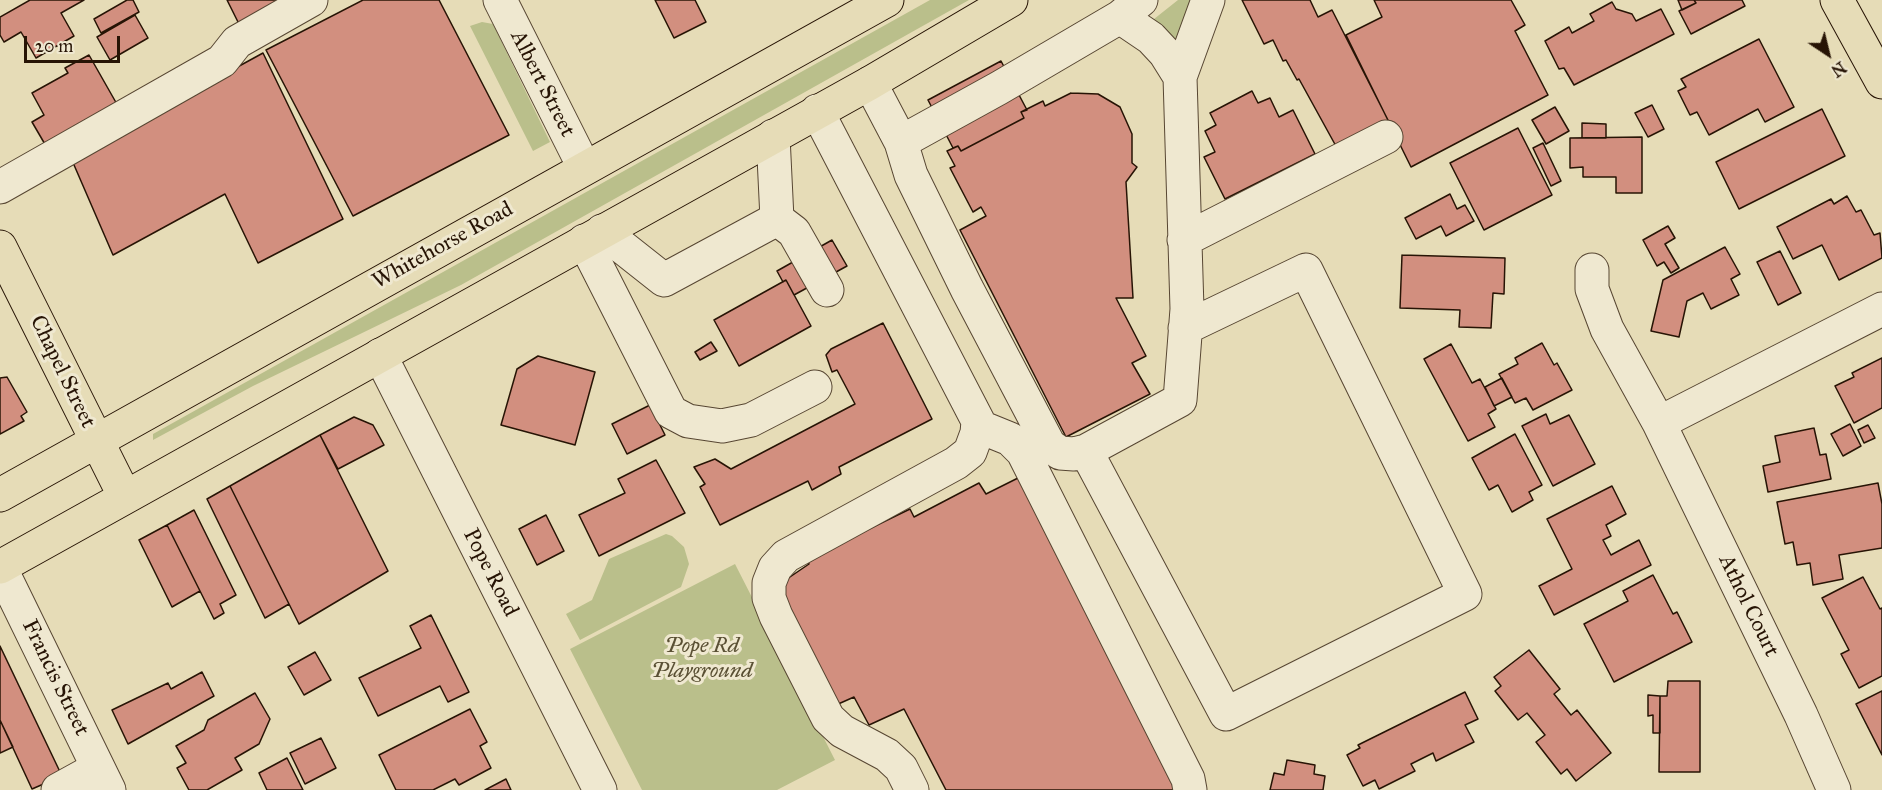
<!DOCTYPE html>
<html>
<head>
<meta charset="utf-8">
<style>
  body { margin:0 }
  #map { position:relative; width:1882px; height:790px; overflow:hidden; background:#e6dcb7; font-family:"IM FELL Great Primer",serif }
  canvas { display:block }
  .north { position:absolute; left:1798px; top:24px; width:60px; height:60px; -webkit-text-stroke:4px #efe8d0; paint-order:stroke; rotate:145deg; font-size:16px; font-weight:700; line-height:24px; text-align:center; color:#271405 }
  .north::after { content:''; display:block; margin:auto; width:21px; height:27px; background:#271405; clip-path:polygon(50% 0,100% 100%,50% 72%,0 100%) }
  .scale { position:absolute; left:24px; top:36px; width:96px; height:27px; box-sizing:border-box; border:3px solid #271405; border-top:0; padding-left:8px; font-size:18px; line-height:21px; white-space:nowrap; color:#271405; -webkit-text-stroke:4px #efe8d0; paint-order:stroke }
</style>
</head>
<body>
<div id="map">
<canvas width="1882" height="790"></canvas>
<div class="north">N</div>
<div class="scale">20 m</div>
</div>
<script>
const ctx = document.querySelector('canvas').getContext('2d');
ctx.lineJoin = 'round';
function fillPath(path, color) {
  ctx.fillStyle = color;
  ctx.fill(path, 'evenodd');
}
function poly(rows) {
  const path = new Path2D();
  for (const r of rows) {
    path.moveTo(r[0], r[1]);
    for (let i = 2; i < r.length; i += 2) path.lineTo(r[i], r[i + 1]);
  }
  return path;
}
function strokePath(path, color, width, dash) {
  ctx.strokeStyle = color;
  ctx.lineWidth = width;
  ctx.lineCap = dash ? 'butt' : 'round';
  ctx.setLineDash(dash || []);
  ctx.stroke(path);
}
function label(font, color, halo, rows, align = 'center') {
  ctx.font = font + ' "IM FELL Great Primer",serif';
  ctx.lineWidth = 6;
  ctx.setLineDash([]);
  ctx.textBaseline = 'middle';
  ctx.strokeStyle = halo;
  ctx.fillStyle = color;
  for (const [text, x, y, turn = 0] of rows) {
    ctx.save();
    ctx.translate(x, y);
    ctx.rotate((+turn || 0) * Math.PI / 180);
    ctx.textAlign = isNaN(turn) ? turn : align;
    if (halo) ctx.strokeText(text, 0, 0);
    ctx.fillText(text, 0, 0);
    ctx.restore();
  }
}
const green = poly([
  [930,0,969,0,461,285,253,386,153,440,153,434],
  [1178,0,1198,0,1177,44,1149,23],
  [482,22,493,24,550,142,533,151,470,26],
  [666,534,672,536,684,547,689,564,681,587,580,640,566,614,592,600,609,559],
  [735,564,835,760,777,790,642,790,570,649]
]);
const building = poly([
  [30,0,84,0,61,13,74,36,36,58,21,32,4,42,0,35,0,17,30,0],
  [127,0,133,0,139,12,101,33,94,19,127,0],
  [227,0,291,0,241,28,227,0],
  [363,0,439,0,509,135,353,216,266,50,363,0],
  [655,0,695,0,706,22,674,38,655,0],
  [1242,0,1310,0,1318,17,1332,10,1389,122,1337,148,1299,79,1297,80,1286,60,1283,61,1273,40,1264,44,1242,0],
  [1374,0,1511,0,1525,25,1515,31,1548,95,1411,167,1346,35,1382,17,1374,0],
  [1678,0,1694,0,1696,3,1682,10,1678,0],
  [1694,0,1742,0,1745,6,1691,34,1679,11,1696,3,1694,0],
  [1612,2,1616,9,1632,14,1636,21,1661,9,1674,34,1574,85,1564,68,1559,69,1545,41,1569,27,1572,33,1594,21,1590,14,1612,2],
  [135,15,148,38,110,60,97,37,135,15],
  [1759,39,1794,107,1765,122,1758,109,1709,135,1697,112,1690,115,1678,91,1686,87,1681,79,1759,39],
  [263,53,343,219,258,263,225,194,113,255,71,158,263,53],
  [89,55,118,106,46,146,32,122,44,115,32,93,68,73,65,68,89,55],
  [1001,61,1027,110,1021,112,1024,118,961,151,958,146,953,148,928,100,1001,61],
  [1252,91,1258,103,1270,98,1279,117,1293,110,1315,154,1225,199,1204,157,1215,152,1205,131,1216,125,1210,113,1252,91],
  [1071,93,1098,94,1120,107,1132,134,1132,163,1137,167,1126,182,1133,298,1116,298,1146,356,1132,363,1150,394,1066,437,960,230,986,216,981,207,973,212,950,168,955,166,947,151,958,146,961,151,1024,118,1021,112,1043,101,1045,106,1071,93],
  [1652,105,1664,129,1648,137,1635,113,1652,105],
  [1555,107,1569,131,1546,144,1532,120,1555,107],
  [1822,109,1845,156,1739,209,1716,162,1822,109],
  [1582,123,1606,124,1606,138,1582,138,1582,123],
  [1518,128,1552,195,1484,230,1450,163,1518,128],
  [1642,137,1642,193,1616,193,1616,177,1583,177,1583,167,1570,168,1570,138,1642,137],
  [1543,143,1561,181,1551,186,1533,148,1543,143],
  [1450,194,1457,209,1465,205,1474,221,1446,236,1441,226,1416,239,1405,218,1450,194],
  [1847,196,1856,212,1861,210,1874,235,1880,233,1882,258,1839,280,1822,245,1793,259,1777,227,1831,199,1834,204,1847,196],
  [1668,226,1675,238,1665,244,1679,268,1671,273,1664,262,1657,266,1643,240,1668,226],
  [832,240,847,266,794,295,786,280,783,282,777,271,832,240],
  [1725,247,1740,274,1731,279,1739,295,1711,309,1703,293,1687,301,1679,337,1651,331,1663,280,1725,247],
  [1780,251,1801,293,1778,305,1757,262,1780,251],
  [1402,255,1505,258,1504,294,1493,293,1491,328,1459,327,1460,310,1400,308,1402,255],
  [786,280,811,326,739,366,714,320,786,280],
  [883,323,932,419,839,467,841,474,812,490,808,481,720,525,700,487,705,484,694,467,715,459,731,469,855,404,837,370,832,372,826,355,831,349,883,323],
  [711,342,717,351,700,360,695,352,711,342],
  [1542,343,1554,365,1557,363,1572,390,1533,410,1526,398,1515,403,1499,374,1518,364,1515,358,1542,343],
  [1451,344,1472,383,1480,379,1496,409,1488,414,1495,427,1468,441,1424,359,1451,344],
  [538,356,595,372,575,445,501,425,517,369,538,356],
  [1882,358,1882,408,1854,423,1835,386,1854,377,1852,373,1882,358],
  [7,377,27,412,21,416,24,421,0,434,0,378,7,377],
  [1502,378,1512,397,1494,406,1485,387,1502,378],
  [650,405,665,435,627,454,612,424,650,405],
  [1546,414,1550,424,1569,415,1595,464,1553,486,1522,426,1546,414],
  [354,417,373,425,384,445,338,469,320,435,354,417],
  [1850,424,1861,446,1843,456,1831,434,1850,424],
  [1868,425,1875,438,1864,443,1858,430,1868,425],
  [1814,428,1820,455,1826,454,1831,479,1768,492,1763,466,1780,462,1775,436,1814,428],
  [1515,434,1542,485,1529,492,1533,500,1512,512,1498,485,1489,490,1472,458,1515,434],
  [320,435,388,571,299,624,230,486,320,435],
  [656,460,685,513,599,556,579,515,625,493,618,479,656,460],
  [1020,477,1175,784,1173,790,946,790,904,709,869,725,854,697,836,705,782,591,787,579,809,564,807,559,910,509,914,517,979,483,986,494,1020,477],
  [1878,483,1882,504,1882,548,1839,555,1843,579,1813,585,1810,563,1797,565,1793,542,1785,544,1777,502,1878,483],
  [230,486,289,604,265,618,207,499,230,486],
  [1612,486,1626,514,1606,525,1611,536,1603,540,1611,555,1639,540,1651,565,1554,615,1539,586,1572,569,1547,519,1612,486],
  [194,510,236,595,220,604,224,613,214,619,167,525,194,510],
  [546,515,564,551,537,565,519,529,546,515],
  [167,525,200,591,172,607,139,540,167,525],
  [1653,575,1673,614,1677,612,1692,642,1614,682,1584,624,1628,601,1623,591,1653,575],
  [1863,577,1880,609,1882,608,1882,676,1859,688,1841,654,1849,650,1822,598,1863,577],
  [431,615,469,692,448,702,440,686,378,716,359,678,421,648,410,626,431,615],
  [0,646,62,776,32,789,0,720,0,646],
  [1529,650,1560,689,1554,694,1571,715,1577,710,1611,753,1576,781,1567,769,1561,774,1536,742,1545,735,1527,713,1518,720,1495,691,1501,686,1494,677,1529,650],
  [315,652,331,680,304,695,288,667,315,652],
  [202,672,214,696,128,744,112,710,168,683,171,689,202,672],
  [1668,681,1700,681,1700,772,1659,772,1660,696,1667,696,1668,681],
  [1882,691,1882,755,1856,704,1882,691],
  [1465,692,1478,719,1465,725,1474,742,1436,761,1433,753,1411,764,1415,771,1379,789,1375,780,1363,786,1347,755,1360,748,1358,745,1465,692],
  [255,693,270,719,259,744,235,758,242,770,207,790,189,790,177,768,186,763,176,746,204,730,208,720,255,693],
  [1648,695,1660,696,1660,733,1653,733,1653,715,1648,716,1648,695],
  [470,709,487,742,480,746,491,768,459,785,455,779,433,790,396,790,379,755,470,709],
  [0,720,13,747,0,753,0,720],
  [321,738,336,768,305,784,290,753,321,738],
  [287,758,303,790,267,790,259,773,287,758],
  [1287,760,1315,765,1314,774,1325,776,1323,790,1270,790,1274,773,1284,775,1287,760],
  [506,779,511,790,485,790,506,779]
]);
const minor = poly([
  [500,0,584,167],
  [1120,17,1151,38,1165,53,1180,77],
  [870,83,901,142,911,175,967,289,1049,445,1060,453,1074,454,1086,451,1180,400,1187,309,1180,77,1208,0],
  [817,111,978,421,977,433,970,452,956,463,786,556,775,568,769,583,769,598,776,616,828,718,842,731,887,755,901,768,912,790],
  [901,142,999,88,1120,17,1141,0],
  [0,187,222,61,237,42,311,0],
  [777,219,794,232,827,290],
  [602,231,664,280,777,219,773,136],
  [1184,240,1386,137],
  [584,241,671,412,688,421,722,426,751,420,815,387],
  [1592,270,1592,289,1607,329,1659,423,1801,715,1834,790],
  [380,355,600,790],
  [1659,423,1882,309],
  [978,426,1010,439,1023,452,1188,779,1190,790],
  [1086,451,1226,714,1465,594,1306,270,1185,328],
  [0,567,109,790],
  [58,790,98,768]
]);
const major = poly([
  [1837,0,1882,82],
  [0,247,125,497],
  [0,495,887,0],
  [0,567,870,83,1011,0]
]);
const streetNames = [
  ["Albert Street",542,84,63],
  ["Whitehorse Road",443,246,-29],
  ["Chapel Street",62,372,64],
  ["Pope Road",490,573,63],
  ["Athol Court",1748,606,64],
  ["Francis Street",55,678,64]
];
const parkNames = [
  ["Pope Rd",702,647],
  ["Playground",702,672]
];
fillPath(green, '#babf8b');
fillPath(building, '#d28f7f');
strokePath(building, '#271405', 1.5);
strokePath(minor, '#574632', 35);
strokePath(major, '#271405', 35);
strokePath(minor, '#efe8d0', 33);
strokePath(major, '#e6dcb7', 33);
label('22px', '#271405', '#efe8d0', streetNames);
label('italic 22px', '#5a5034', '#efe8d0', parkNames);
</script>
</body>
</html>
